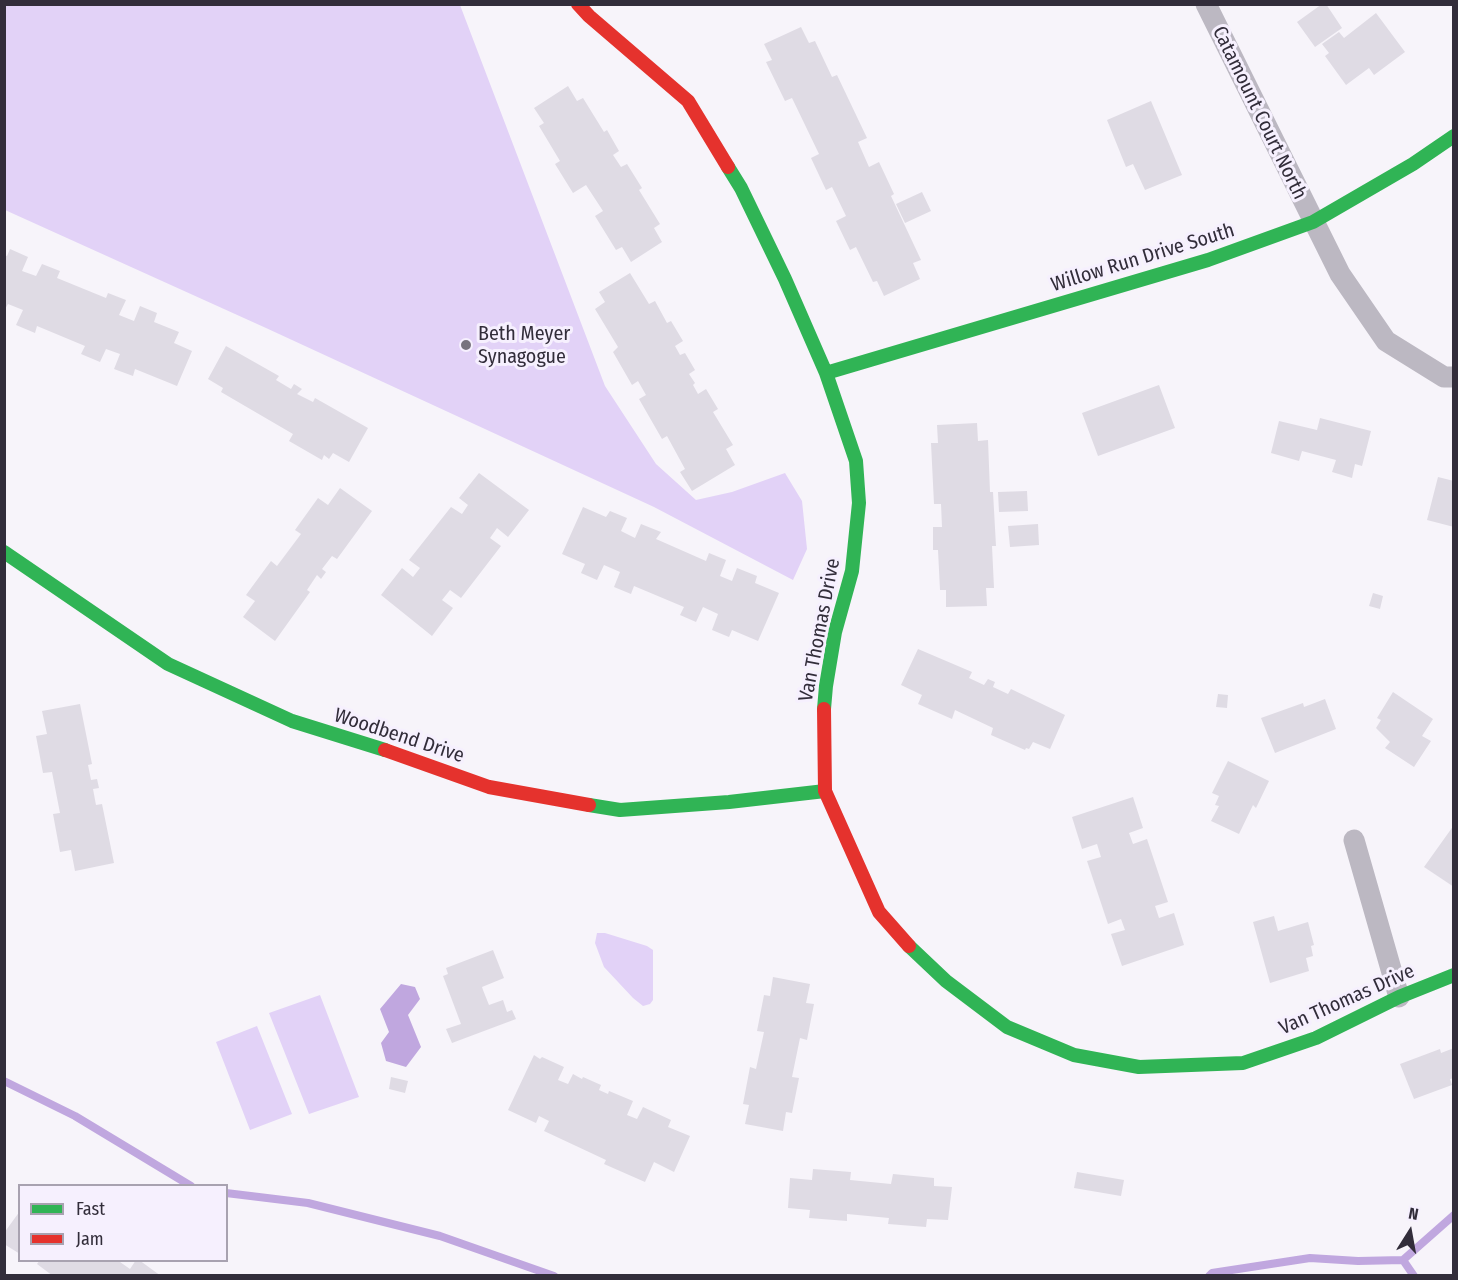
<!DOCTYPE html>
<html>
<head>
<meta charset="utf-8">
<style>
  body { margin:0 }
  #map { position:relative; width:1458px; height:1280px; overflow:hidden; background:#f7f4fa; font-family:"Fira Sans Condensed",sans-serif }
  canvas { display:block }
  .frame { position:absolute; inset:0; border:6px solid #322d3a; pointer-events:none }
  .legend { position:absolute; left:18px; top:1184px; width:210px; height:78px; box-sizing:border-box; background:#f6f0fe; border:2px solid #a8a2b0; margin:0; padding:8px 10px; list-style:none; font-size:18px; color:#322d3a }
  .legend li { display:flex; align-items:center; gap:12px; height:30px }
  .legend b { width:30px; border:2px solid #a8a2b0 }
  .north { position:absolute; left:1380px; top:1202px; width:60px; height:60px; -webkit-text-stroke:4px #f6f0fe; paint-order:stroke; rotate:11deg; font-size:16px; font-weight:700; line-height:24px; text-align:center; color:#322d3a }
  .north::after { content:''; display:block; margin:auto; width:21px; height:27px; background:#322d3a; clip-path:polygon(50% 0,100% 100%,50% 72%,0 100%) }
</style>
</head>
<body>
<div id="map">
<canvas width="1458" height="1280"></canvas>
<div class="frame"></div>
<ul class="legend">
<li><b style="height:8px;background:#30b455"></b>Fast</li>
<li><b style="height:8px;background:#e5322d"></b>Jam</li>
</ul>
<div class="north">N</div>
</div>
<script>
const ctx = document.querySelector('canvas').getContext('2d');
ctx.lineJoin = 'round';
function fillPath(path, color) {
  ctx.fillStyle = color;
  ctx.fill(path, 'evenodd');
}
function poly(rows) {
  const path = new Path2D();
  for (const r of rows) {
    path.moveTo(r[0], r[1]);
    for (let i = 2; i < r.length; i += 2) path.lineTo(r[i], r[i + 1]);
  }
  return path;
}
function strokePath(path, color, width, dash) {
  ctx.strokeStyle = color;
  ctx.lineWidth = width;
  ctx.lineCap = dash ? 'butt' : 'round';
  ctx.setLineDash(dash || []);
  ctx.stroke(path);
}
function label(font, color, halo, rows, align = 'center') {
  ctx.font = font + ' "Fira Sans Condensed",sans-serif';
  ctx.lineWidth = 6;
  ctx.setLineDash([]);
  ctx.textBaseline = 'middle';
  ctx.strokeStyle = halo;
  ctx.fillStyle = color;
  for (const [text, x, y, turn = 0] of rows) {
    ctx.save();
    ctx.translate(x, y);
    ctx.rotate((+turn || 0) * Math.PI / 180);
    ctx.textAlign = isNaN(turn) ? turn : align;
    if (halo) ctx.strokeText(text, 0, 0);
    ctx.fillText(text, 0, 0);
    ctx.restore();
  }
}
const green = poly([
  [5,4,460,5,605,386,656,464,696,500,732,492,785,473,802,501,807,549,793,580,654,507,266,328,5,210],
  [597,933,605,933,647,946,653,950,653,1000,650,1004,643,1006,633,998,604,967,595,943],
  [320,995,359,1097,309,1114,269,1013],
  [257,1026,292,1114,250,1130,216,1042]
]);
const water = poly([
  [401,984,415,987,420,999,408,1015,421,1047,406,1067,386,1061,381,1043,389,1032,380,1009]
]);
const stream = poly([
  [4,1081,75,1116,191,1186],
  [226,1193,308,1203,440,1236,554,1276],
  [1403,1260,1414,1276],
  [1209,1276,1212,1273,1310,1258,1358,1261,1403,1260,1454,1215]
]);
const building = poly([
  [1322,4,1326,4,1342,28,1315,47,1297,22],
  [1376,13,1405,52,1374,75,1369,68,1346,85,1325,56,1329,53,1322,44,1339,32,1344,38],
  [801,27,809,43,815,41,832,77,837,75,867,138,858,142,869,167,879,162,894,194,891,196,921,260,913,263,920,279,884,296,877,281,873,282,856,247,850,250,836,221,846,216,832,187,826,190,811,158,819,154,792,98,785,101,766,62,772,60,764,44],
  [568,86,577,101,583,98,604,132,607,130,619,151,613,155,621,167,627,164,642,188,639,190,660,224,654,228,662,242,631,262,622,247,616,250,595,216,603,211,586,185,573,193,555,164,560,161,539,126,544,123,534,108],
  [1151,101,1182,175,1145,190,1133,164,1126,167,1107,120],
  [922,192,931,211,905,223,896,204],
  [10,249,28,257,22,271,36,276,42,264,60,271,57,278,106,298,108,293,126,300,119,315,134,321,140,306,157,313,154,322,179,332,174,343,192,351,177,386,135,369,133,376,114,369,120,354,106,349,100,362,81,354,85,346,37,326,35,333,16,325,23,310,8,304,4,311,4,255,7,256],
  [630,273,649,304,655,301,667,323,671,321,683,341,675,346,680,355,685,353,695,370,689,374,695,383,693,385,698,394,706,389,718,409,713,412,733,445,726,449,735,465,692,491,680,472,685,469,667,436,662,439,639,399,646,395,638,381,632,385,613,352,618,347,595,309,605,302,599,292],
  [226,346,279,376,276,380,291,389,294,384,302,389,297,394,313,402,315,398,368,428,349,462,333,453,329,459,324,455,322,460,289,441,293,434,221,392,223,388,208,379],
  [1159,385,1175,428,1098,456,1082,413],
  [1320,418,1371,431,1362,466,1355,464,1352,478,1332,472,1336,460,1302,451,1299,461,1271,453,1279,421,1317,430],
  [977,423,978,441,988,440,990,492,993,492,996,546,992,546,994,588,986,588,987,606,946,607,946,590,940,590,938,550,933,550,933,527,942,527,941,504,934,504,931,443,938,443,937,425],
  [479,473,529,510,508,537,497,528,490,538,501,546,461,598,450,590,442,600,453,608,432,636,381,595,402,568,413,577,420,568,409,560,451,507,462,514,468,505,459,498],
  [1438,477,1454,481,1454,527,1427,520],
  [340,488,372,511,337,559,332,556,322,569,326,572,321,579,317,575,307,590,310,592,275,641,243,617,255,601,246,595,271,561,277,566,301,534,295,530,318,498,328,505],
  [1027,491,1028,511,999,512,998,492],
  [583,507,606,517,610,511,627,518,621,531,635,538,641,524,661,532,656,539,706,561,709,553,726,560,720,576,732,581,737,568,757,576,755,583,779,593,758,641,732,630,729,637,712,630,718,614,703,607,696,622,680,615,684,607,634,586,631,594,614,587,620,572,604,565,597,580,581,573,585,564,562,554],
  [1038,524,1039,545,1010,547,1008,526],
  [1373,593,1383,596,1380,609,1369,606],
  [918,649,972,672,969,678,984,685,988,679,995,682,993,687,1008,694,1011,689,1065,715,1050,749,1033,742,1029,749,1026,748,1025,750,991,735,993,728,955,710,952,719,918,704,922,695,901,685],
  [1393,692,1433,719,1422,736,1431,741,1414,767,1385,748,1390,742,1376,728,1381,720,1377,718],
  [1218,694,1228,695,1227,708,1216,707],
  [1325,699,1336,729,1275,753,1261,718,1303,703,1304,707],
  [80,704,92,764,88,765,91,780,97,779,99,788,93,789,96,805,102,804,114,863,75,871,71,850,60,852,53,814,60,813,52,772,43,773,36,736,47,734,42,711],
  [1228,761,1269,781,1256,808,1253,805,1239,834,1211,821,1219,806,1215,805,1219,796,1212,793],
  [1133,797,1143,828,1129,833,1133,844,1147,839,1168,902,1155,906,1159,918,1174,913,1184,945,1122,966,1111,934,1125,930,1121,919,1108,924,1087,861,1101,857,1097,844,1082,849,1072,817],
  [1454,825,1454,887,1424,867],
  [1274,916,1278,931,1308,922,1314,945,1311,946,1313,956,1306,958,1309,971,1270,983,1253,922],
  [493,950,504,978,482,987,483,990,489,1005,503,1000,507,1012,512,1010,516,1019,452,1043,446,1029,461,1024,443,976,448,974,446,968],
  [773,977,810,984,806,1003,814,1004,807,1040,800,1038,792,1077,799,1078,792,1113,786,1112,783,1131,745,1124,749,1105,743,1104,750,1067,756,1069,764,1032,757,1031,764,995,770,996],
  [1454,1048,1454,1078,1450,1079,1452,1085,1414,1099,1400,1064,1440,1049,1441,1053],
  [534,1055,540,1059,542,1057,564,1067,558,1080,568,1084,573,1074,582,1079,583,1077,601,1085,599,1090,608,1094,609,1091,633,1101,627,1115,637,1119,643,1107,671,1120,668,1127,690,1136,674,1172,654,1162,645,1182,604,1164,606,1160,544,1131,549,1121,539,1116,536,1123,508,1110],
  [391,1077,408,1081,405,1093,389,1089],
  [813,1169,851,1172,850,1180,891,1184,893,1174,934,1178,934,1186,952,1187,948,1220,927,1219,926,1227,888,1224,889,1218,847,1214,847,1221,809,1218,810,1210,788,1208,790,1178,812,1180],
  [1077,1172,1124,1180,1121,1196,1074,1188],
  [20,1211,20,1254,4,1244,4,1233],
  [40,1260,121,1260,120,1262,130,1269,136,1260,139,1260,161,1276,53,1276,37,1264]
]);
const street = poly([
  [1206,4,1340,274,1386,341,1444,377,1454,377],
  [1354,840,1399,997]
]);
const fast = poly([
  [728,167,741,188,785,279,826,373,856,461,859,503,852,571,835,632,826,686,824,709],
  [826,373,1208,260,1313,222,1413,164,1454,136],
  [4,552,168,664,292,721,385,750],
  [589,805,620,810,729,802,825,791],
  [909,946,946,981,1007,1027,1074,1055,1139,1067,1243,1063,1316,1038,1399,997,1454,975]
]);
const jam = poly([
  [578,4,589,16,688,101,728,167],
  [824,709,825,791,879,912,909,946],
  [385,750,489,787,589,805]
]);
const markers = [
  [466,345,6,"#77737d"]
];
const streetNames = [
  ["Catamount Court North",1259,113,64],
  ["Willow Run Drive South",1143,258,-17],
  ["Van Thomas Drive",820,630,-79],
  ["Woodbend Drive",399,736,18],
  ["Van Thomas Drive",1347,1000,-24]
];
const poiNames = [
  ["Beth Meyer",478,334],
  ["Synagogue",478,357]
];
fillPath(green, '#e2d2f7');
fillPath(water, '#c0a7df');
strokePath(stream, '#c0a7df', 8);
fillPath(building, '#dfdbe4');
strokePath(street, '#bcb8c2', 21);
strokePath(fast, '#30b455', 14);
strokePath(jam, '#e5322d', 14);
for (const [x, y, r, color] of markers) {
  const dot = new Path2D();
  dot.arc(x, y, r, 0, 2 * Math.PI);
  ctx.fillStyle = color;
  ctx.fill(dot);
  strokePath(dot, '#f6f0fe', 2);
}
label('20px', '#322d3a', '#f6f0fe', streetNames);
label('20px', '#322d3a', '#f6f0fe', poiNames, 'left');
</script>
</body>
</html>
